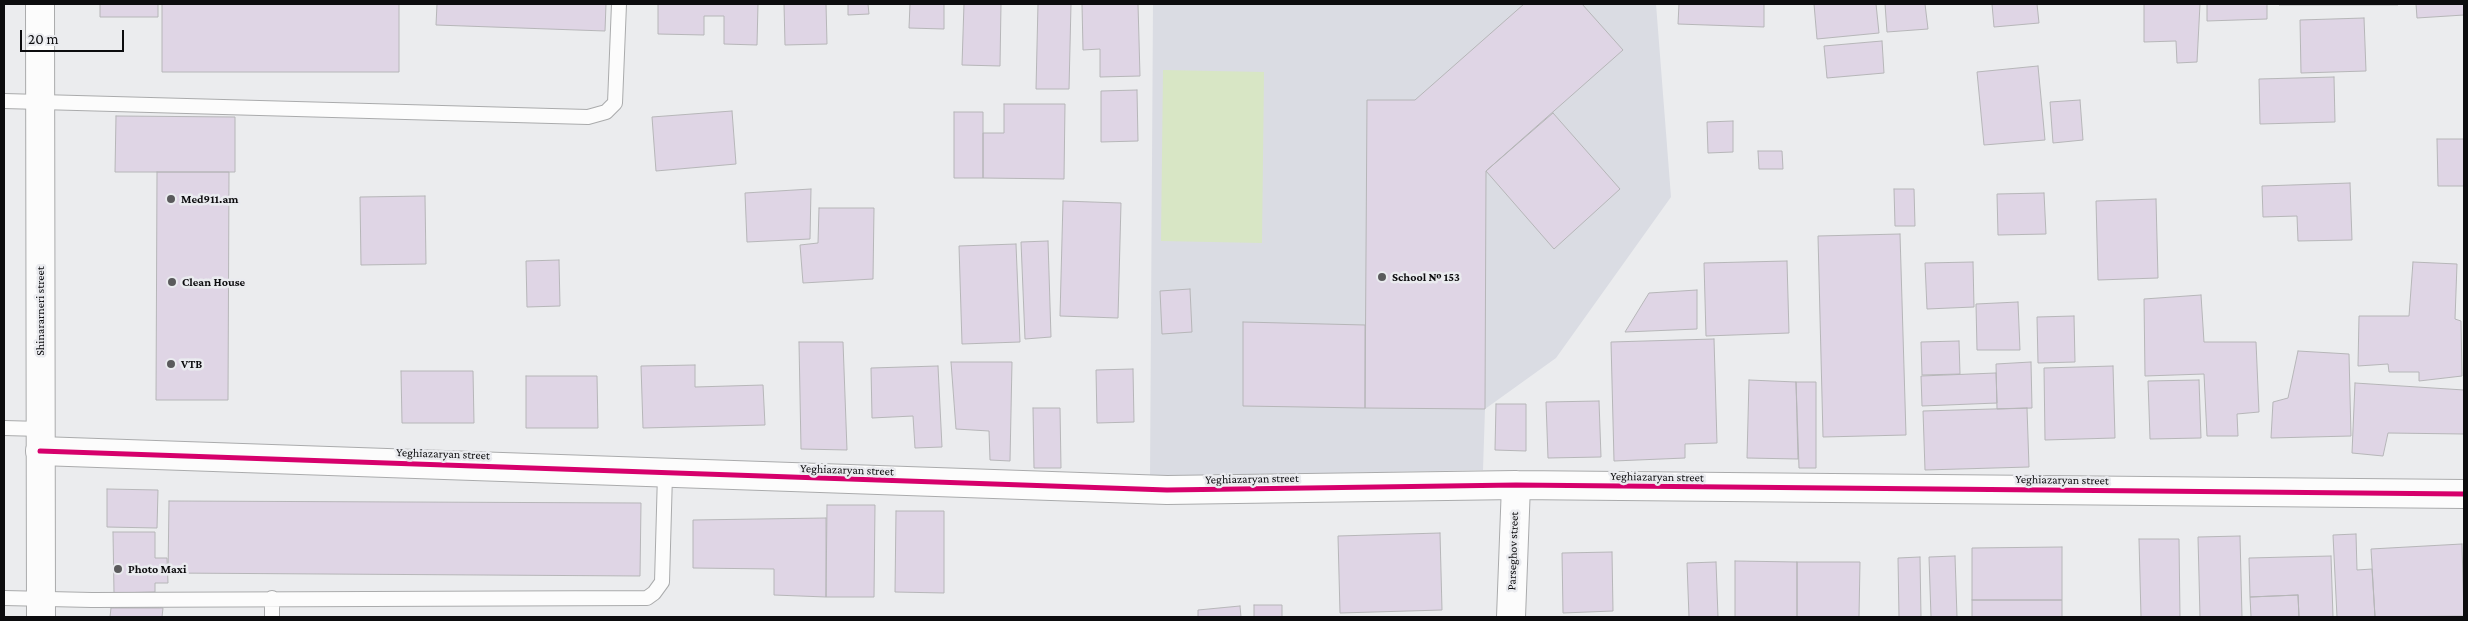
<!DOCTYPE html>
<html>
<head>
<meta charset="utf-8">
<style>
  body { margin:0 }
  #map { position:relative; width:2468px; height:621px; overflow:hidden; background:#ebecee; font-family:"Crimson Pro",serif }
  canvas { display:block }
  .frame { position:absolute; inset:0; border:5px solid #0c0c0e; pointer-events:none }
  .scale { position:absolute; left:20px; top:30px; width:104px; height:22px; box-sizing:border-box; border:2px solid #0c0c0e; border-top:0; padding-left:6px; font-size:15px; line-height:18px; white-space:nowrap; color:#0c0c0e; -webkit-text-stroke:4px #eaebef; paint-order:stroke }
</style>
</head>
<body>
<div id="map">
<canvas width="2468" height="621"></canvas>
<div class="frame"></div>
<div class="scale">20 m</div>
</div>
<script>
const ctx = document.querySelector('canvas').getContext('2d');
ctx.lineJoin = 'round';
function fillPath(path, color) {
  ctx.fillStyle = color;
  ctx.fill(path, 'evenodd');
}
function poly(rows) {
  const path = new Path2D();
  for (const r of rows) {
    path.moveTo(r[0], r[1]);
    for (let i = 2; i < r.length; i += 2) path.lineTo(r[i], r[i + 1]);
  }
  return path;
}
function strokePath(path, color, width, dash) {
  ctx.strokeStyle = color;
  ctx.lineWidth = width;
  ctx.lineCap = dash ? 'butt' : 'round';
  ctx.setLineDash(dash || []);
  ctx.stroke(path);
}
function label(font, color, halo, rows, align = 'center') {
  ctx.font = font + ' "Crimson Pro",serif';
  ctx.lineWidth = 5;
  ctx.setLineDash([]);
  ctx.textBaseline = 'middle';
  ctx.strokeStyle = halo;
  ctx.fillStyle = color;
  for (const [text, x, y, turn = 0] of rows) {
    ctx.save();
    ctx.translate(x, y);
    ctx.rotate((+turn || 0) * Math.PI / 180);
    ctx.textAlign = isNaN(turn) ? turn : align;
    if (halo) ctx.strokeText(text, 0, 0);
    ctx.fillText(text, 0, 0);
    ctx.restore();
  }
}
const built = poly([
  [1153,4,1656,4,1671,197,1556,358,1485,409,1483,470,1150,477]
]);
const green = poly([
  [1163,70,1264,72,1262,243,1161,241]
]);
const building = poly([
  [100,4,158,4,158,17,100,17,100,4],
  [162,4,399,4,399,72,162,72,162,4],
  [437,4,606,4,605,31,436,25,437,4],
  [658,4,758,4,757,45,724,44,724,16,704,16,704,35,658,34,658,4],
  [784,4,826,4,827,44,785,45,784,4],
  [848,4,868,4,869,14,848,15,848,4],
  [910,4,944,4,944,29,909,28,910,4],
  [964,4,1001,4,1000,66,962,65,964,4],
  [1038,4,1071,4,1069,89,1036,89,1038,4],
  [1082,4,1138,4,1140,76,1100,77,1100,49,1083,50,1082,4],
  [1524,4,1582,4,1623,50,1486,171,1485,409,1365,408,1367,100,1415,100,1524,4],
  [1679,4,1764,4,1764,27,1678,24,1679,4],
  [1814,4,1876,4,1879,33,1817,39,1814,4],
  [1885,4,1925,4,1928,29,1887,32,1885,4],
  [1992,4,2037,4,2039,23,1994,27,1992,4],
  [2144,4,2200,4,2197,62,2177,63,2176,41,2144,42,2144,4],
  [2207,4,2267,4,2267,19,2207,21,2207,4],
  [2351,4,2398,4,2398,5,2351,5,2351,4],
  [2351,4,2351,5,2279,5,2279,4,2351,4],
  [2416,4,2464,4,2464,15,2417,18,2416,4],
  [2364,18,2366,71,2301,73,2300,20,2364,18],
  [1882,41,1884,73,1827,78,1824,46,1882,41],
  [2038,66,2045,140,1984,145,1977,72,2038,66],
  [2334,77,2335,122,2260,124,2259,79,2334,77],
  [1137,90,1138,141,1101,142,1101,91,1137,90],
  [2080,100,2083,140,2053,143,2050,102,2080,100],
  [1004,104,1065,104,1064,179,983,178,983,133,1004,133,1004,104],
  [732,111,736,164,656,171,652,117,732,111],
  [954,112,983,112,983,178,954,178,954,112],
  [1553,113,1620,189,1554,249,1486,171,1553,113],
  [116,116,235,117,235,172,115,172,116,116],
  [1733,121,1733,152,1708,153,1707,122,1733,121],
  [2437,139,2464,139,2464,186,2438,186,2437,139],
  [1758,151,1782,151,1783,169,1759,169,1758,151],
  [157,172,229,172,228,400,156,400,157,172],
  [2350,183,2352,240,2298,241,2297,216,2263,217,2262,186,2350,183],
  [811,189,810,239,747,242,745,193,811,189],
  [1894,189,1914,189,1915,226,1895,226,1894,189],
  [2044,193,2046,234,1998,235,1997,194,2044,193],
  [425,196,426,264,361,265,360,197,425,196],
  [2156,199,2158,278,2098,280,2096,201,2156,199],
  [1063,201,1121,203,1118,318,1060,316,1063,201],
  [819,208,874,208,873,279,803,283,800,245,818,243,819,208],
  [1900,234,1906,435,1823,437,1818,236,1900,234],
  [1048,241,1051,337,1025,339,1021,242,1048,241],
  [1016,244,1020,342,962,344,959,246,1016,244],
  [559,260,560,306,527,307,526,261,559,260],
  [1787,261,1789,333,1706,336,1704,263,1787,261],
  [1973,262,1974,307,1927,309,1925,263,1973,262],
  [2413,262,2457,264,2455,319,2461,321,2462,376,2419,381,2419,372,2389,372,2388,364,2358,366,2359,316,2409,316,2413,262],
  [1190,289,1192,332,1162,334,1160,291,1190,289],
  [1697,290,1697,329,1625,332,1649,293,1697,290],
  [2201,295,2204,342,2256,342,2259,412,2237,414,2238,436,2207,436,2204,374,2145,376,2144,299,2201,295],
  [2018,302,2020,350,1977,350,1976,304,2018,302],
  [2074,316,2075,362,2038,363,2037,317,2074,316],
  [1243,322,1365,325,1365,408,1243,406,1243,322],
  [1714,339,1717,443,1685,444,1685,458,1614,461,1611,342,1714,339],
  [1959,341,1960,374,1922,375,1921,342,1959,341],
  [799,342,843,342,847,450,801,449,799,342],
  [2298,351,2349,354,2351,436,2271,438,2273,402,2288,398,2298,351],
  [951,362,1012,362,1010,461,990,460,989,431,956,429,951,362],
  [2031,362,2032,408,1997,409,1996,364,2031,362],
  [695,365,695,387,763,385,765,425,643,428,641,366,695,365],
  [938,366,942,447,915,448,913,416,872,418,871,368,938,366],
  [2113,366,2115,438,2045,440,2044,368,2113,366],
  [1133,369,1134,422,1097,423,1096,370,1133,369],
  [401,371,473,371,474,423,402,423,401,371],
  [1996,373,1997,403,1922,406,1921,376,1996,373],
  [526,376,597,376,598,428,526,428,526,376],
  [1749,380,1796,382,1798,459,1747,458,1749,380],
  [2199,380,2201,438,2150,439,2148,381,2199,380],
  [1796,382,1816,382,1816,468,1799,468,1796,382],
  [2355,383,2464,390,2464,434,2388,433,2383,456,2352,453,2355,383],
  [1599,401,1601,457,1548,458,1546,402,1599,401],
  [1496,404,1526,404,1526,451,1495,450,1496,404],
  [1033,408,1060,408,1061,468,1034,468,1033,408],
  [2027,408,2029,467,1925,470,1923,411,2027,408],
  [107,489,158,490,157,528,107,527,107,489],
  [169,501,641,503,640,576,168,573,169,501],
  [827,505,875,505,874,597,826,597,827,505],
  [896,511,944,511,944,593,895,592,896,511],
  [826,518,826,597,774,595,774,569,693,568,693,520,826,518],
  [113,532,155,532,155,558,167,558,168,583,155,583,155,592,114,593,113,532],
  [1440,533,1442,610,1340,613,1338,536,1440,533],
  [2356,534,2357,570,2372,569,2375,617,2337,617,2333,535,2356,534],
  [2240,536,2242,617,2200,617,2198,537,2240,536],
  [2139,539,2179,539,2180,617,2141,617,2139,539],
  [2462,544,2464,616,2375,617,2371,549,2462,544],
  [2062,547,2062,600,1972,600,1972,548,2062,547],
  [1612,552,1613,611,1563,613,1562,553,1612,552],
  [1955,556,1957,617,1931,617,1929,557,1955,556],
  [2331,556,2333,617,2299,617,2298,595,2250,597,2249,558,2331,556],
  [1920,557,1921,617,1899,617,1898,558,1920,557],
  [1735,561,1797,562,1797,617,1735,617,1735,561],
  [1716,562,1718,617,1689,617,1687,563,1716,562],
  [1797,562,1860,562,1859,617,1797,617,1797,562],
  [2298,595,2299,617,2251,617,2250,597,2298,595],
  [1972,600,2062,600,2062,617,1972,617,1972,600],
  [1254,605,1282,605,1282,617,1254,617,1254,605],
  [1240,606,1241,617,1198,617,1198,610,1240,606],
  [111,608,163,608,162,617,110,617,111,608]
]);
const service = poly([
  [4,101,588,117,606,112,615,103,619,4],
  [4,428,41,429],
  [4,598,92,600,647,598,654,593,662,582,665,474],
  [272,617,272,598]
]);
const minor = poly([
  [40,451,1167,490,1516,485,2464,494],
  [1511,617,1516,485]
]);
const tertiary = poly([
  [40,4,41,617]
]);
const cycleway = poly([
  [40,451,1167,490,1516,485,2464,494]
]);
const markers = [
  [171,199,5,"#5a5a5c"],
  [1382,277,5,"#5a5a5c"],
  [172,282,5,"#5a5a5c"],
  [171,364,5,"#5a5a5c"],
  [118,569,5,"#5a5a5c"]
];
const poiNames = [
  ["Med911.am",181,199],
  ["School № 153",1392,277],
  ["Clean House",182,282],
  ["VTB",181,364],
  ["Photo Maxi",128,569]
];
const streetNames = [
  ["Shinararneri street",40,311,-90],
  ["Yeghiazaryan street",443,454,2],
  ["Yeghiazaryan street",847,470,2],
  ["Yeghiazaryan street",1657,477,1],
  ["Yeghiazaryan street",1252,479,-1],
  ["Yeghiazaryan street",2062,480,1],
  ["Parseghov street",1513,551,-88]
];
fillPath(built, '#dadce3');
fillPath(green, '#d8e6c5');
fillPath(building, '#dfd5e5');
strokePath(building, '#b6b6b8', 1);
strokePath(service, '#aaabac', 16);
strokePath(minor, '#aaabac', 30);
strokePath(tertiary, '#aaabac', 30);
strokePath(service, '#fcfcfc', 14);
strokePath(minor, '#fcfcfc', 28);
strokePath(tertiary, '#fcfcfc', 28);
strokePath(cycleway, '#d6006c', 5);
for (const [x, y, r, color] of markers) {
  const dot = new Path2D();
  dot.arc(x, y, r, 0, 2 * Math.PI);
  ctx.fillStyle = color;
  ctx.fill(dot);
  strokePath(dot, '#eaebef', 2);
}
label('bold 12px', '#0c0c0e', '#eaebef', poiNames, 'left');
label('12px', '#0c0c0e', '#eaebef', streetNames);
</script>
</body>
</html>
